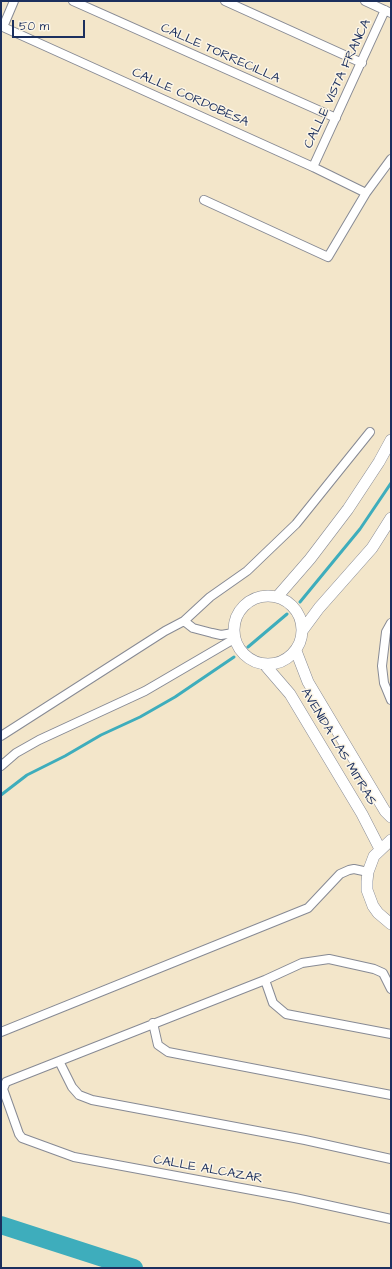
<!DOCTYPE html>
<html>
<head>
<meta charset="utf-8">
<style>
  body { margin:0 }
  #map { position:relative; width:392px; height:1269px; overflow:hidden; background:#f3e6ca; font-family:"Architects Daughter",sans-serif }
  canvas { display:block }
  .frame { position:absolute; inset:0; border:2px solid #1b2f5e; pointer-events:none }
  .scale { position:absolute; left:12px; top:20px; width:73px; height:18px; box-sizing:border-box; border:2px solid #1b2f5e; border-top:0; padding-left:5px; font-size:12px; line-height:14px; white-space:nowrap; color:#1b2f5e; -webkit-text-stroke:3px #fcf5e5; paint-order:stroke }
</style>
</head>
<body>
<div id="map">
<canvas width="392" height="1269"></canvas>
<div class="frame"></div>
<div class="scale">50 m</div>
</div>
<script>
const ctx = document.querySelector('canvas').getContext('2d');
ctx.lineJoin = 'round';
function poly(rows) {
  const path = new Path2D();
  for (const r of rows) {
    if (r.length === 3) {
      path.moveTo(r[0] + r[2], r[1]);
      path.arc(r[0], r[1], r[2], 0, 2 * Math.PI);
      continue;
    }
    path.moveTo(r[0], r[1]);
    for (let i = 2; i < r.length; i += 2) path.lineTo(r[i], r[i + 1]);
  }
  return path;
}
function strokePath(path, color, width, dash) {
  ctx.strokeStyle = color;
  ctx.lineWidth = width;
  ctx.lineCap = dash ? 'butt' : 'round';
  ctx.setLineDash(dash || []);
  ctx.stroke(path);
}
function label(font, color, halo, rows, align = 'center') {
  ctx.font = font + ' "Architects Daughter",sans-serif';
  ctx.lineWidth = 3;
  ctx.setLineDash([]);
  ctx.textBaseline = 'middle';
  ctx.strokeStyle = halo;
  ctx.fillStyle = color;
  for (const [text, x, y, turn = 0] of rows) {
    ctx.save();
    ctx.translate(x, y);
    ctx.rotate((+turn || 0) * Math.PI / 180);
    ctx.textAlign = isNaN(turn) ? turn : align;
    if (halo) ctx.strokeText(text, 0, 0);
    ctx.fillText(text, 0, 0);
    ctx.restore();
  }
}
const stream = poly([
  [300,602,360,529,391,483],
  [248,647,287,614],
  [1,795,27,775,65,756,101,735,140,717,175,697,234,657]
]);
const river = poly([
  [1,1225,134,1268]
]);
const minor = poly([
  [14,1,3,27,313,167,366,193],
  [73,1,336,118],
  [225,1,362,63],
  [365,1,391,13],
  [313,167,385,10],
  [204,200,328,257,366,193,391,159],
  [184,621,210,597,247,571,296,524,370,432],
  [391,623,386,632,382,666,384,683,391,700],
  [1,736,165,631,184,621,193,628,212,633,221,635,233,633],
  [1,766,16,753,39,740,145,691,234,639],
  [265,980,273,1003,286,1014,391,1034],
  [391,989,383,973,374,969,329,959,302,963,265,980,11,1080,6,1082,3,1089,19,1134,22,1138,74,1157,295,1198,391,1219],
  [153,1023,158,1045,168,1052,391,1095],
  [1,1032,308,908,340,874,349,870,354,869,368,872],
  [59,1061,72,1087,79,1095,92,1100,305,1140,391,1159]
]);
const tertiary = poly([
  [268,630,34],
  [277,597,310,559,348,509,379,462,391,440],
  [302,631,319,608,372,548,391,518],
  [296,651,308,682,385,811,391,817],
  [265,665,290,694,362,814,380,849],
  [391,840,374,856,368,872,367,881,367,890,373,906,378,913,391,924]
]);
const streetNames = [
  ["CALLE TORRECILLA",220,54,24],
  ["CALLE VISTA FRANCA",338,84,-65],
  ["CALLE CORDOBESA",190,98,24],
  ["AVENIDA LAS MITRAS",338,747,59],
  ["CALLE ALCAZAR",208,1170,10]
];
strokePath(stream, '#3eadbc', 3);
strokePath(river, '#3eadbc', 18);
strokePath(minor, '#878a94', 10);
strokePath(tertiary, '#878a94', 12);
strokePath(minor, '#fff', 8);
strokePath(tertiary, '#fff', 11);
label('13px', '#1b2f5e', '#fcf5e5', streetNames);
</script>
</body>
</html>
